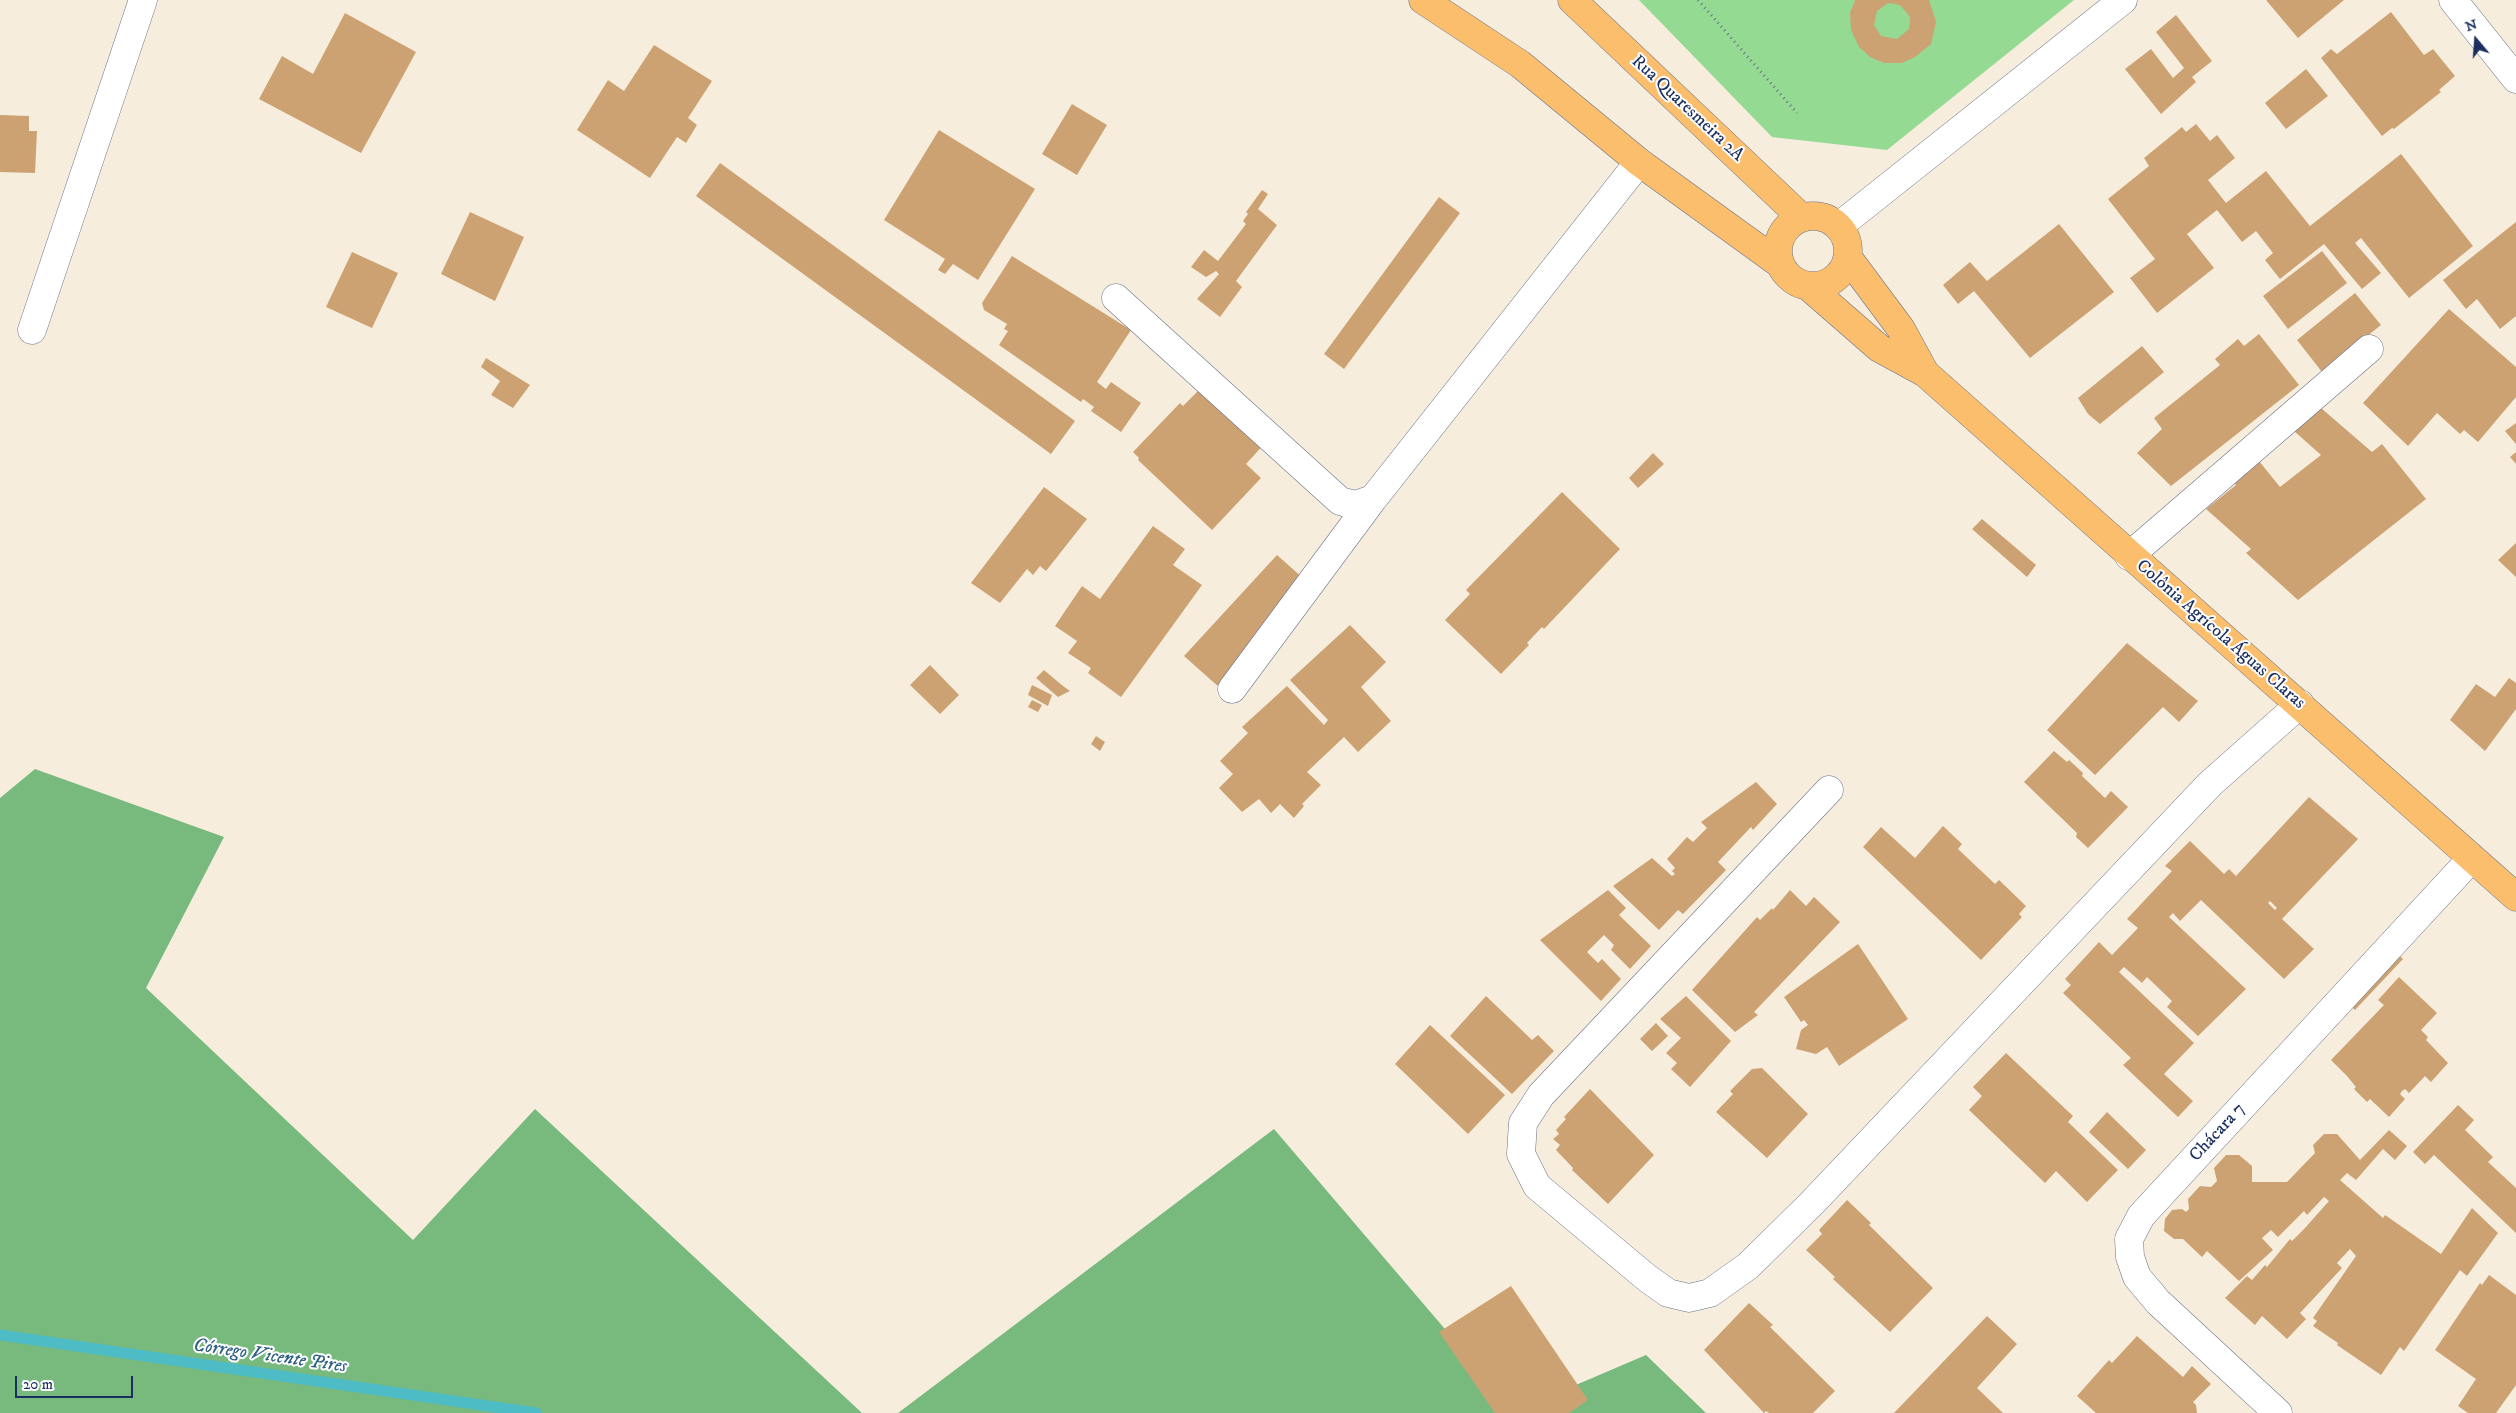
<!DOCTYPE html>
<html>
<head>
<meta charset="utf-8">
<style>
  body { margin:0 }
  #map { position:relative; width:2516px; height:1413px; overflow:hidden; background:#f7eddd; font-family:"IM FELL DW Pica",serif }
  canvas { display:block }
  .north { position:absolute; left:2451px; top:15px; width:50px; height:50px; -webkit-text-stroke:4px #fff; paint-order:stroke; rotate:342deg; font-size:14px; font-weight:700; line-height:20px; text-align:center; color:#1b2f5e }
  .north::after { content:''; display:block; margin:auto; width:18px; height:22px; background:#1b2f5e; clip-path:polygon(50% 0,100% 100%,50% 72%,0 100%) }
  .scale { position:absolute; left:15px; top:1376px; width:118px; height:22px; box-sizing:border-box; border:2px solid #1b2f5e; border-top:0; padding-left:6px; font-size:15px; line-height:18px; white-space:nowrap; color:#1b2f5e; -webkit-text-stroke:4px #fff; paint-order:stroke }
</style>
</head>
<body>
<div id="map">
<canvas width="2516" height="1413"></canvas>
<div class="north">N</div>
<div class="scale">20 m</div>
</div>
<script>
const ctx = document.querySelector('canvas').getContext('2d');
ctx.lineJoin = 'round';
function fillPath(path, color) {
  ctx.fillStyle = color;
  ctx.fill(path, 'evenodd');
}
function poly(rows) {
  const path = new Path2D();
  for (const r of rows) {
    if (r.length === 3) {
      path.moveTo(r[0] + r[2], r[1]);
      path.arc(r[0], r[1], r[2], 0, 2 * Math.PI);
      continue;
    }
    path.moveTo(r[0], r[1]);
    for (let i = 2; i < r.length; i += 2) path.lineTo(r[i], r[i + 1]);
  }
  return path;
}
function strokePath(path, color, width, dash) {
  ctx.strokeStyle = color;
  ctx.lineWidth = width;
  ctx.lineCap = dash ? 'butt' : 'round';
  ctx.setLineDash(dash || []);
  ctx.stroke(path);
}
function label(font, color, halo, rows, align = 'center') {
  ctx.font = font + ' "IM FELL DW Pica",serif';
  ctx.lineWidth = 4;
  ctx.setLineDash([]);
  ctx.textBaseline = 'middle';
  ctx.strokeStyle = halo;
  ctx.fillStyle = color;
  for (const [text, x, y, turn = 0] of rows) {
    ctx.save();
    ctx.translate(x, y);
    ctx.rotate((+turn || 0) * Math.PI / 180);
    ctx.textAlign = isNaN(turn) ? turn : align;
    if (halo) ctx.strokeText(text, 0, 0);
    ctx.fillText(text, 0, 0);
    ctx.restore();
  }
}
const green = poly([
  [1639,0,2074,0,1887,150,1772,137]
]);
const forest = poly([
  [35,769,224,837,146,988,413,1240,535,1109,862,1413,0,1413,0,798],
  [1274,1129,1515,1411,1646,1355,1706,1413,898,1413]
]);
const stream = poly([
  [0,1335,536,1413]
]);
const building = poly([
  [1855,0,1929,0,1936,22,1931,44,1915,57,1902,63,1884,63,1870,57,1859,47,1851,30,1850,13],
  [1888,3,1900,5,1910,17,1909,29,1897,39,1881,36,1874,25,1877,11],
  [2266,0,2344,0,2298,38],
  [2391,12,2424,55,2433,49,2455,76,2439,90,2441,92,2394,129,2392,128,2382,136,2321,58,2331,49,2337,54],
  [345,13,416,52,361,153,259,99,282,56,313,74],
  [2176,15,2212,61,2192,77,2196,82,2161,114,2125,69,2151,49,2173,78,2184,68,2156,32],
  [654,45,712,81,688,118,697,125,686,143,677,137,650,178,577,130,608,80,624,91],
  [2306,69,2328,96,2286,129,2265,103],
  [1072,104,1107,125,1077,175,1042,154],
  [0,115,29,116,29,131,37,131,35,173,0,172],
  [2196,124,2210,141,2217,135,2235,158,2208,180,2226,203,2266,171,2310,226,2401,154,2473,246,2409,298,2361,238,2355,243,2381,273,2362,289,2324,244,2280,279,2265,260,2273,253,2256,231,2242,242,2217,210,2187,234,2214,268,2157,313,2130,278,2155,259,2108,199,2149,166,2144,158,2182,127,2186,132],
  [939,130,1035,189,978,280,953,264,945,274,938,270,945,259,884,220],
  [720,163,1075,421,1051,454,696,196],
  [1262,190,1268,194,1258,209,1277,225,1236,281,1242,287,1220,317,1197,299,1219,274,1216,271,1206,277,1191,267,1204,250,1218,261,1246,224,1243,221,1248,214,1246,212],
  [1439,197,1460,213,1344,369,1324,354],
  [470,212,524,237,495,301,441,274],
  [2516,222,2516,316,2500,329,2477,299,2466,309,2443,280],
  [2059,224,2114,292,2030,358,1974,291,1958,304,1943,285,1970,262,1987,281],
  [2322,251,2347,283,2288,329,2263,296],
  [352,252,398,273,372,328,326,307],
  [1012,256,1131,330,1097,382,1106,389,1111,382,1141,403,1121,432,1091,411,1094,407,1083,399,1081,402,999,345,1008,331,1004,329,1007,324,984,310,982,303],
  [2355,293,2381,325,2322,372,2297,340],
  [2449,309,2516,367,2516,397,2478,442,2464,430,2460,434,2437,413,2408,446,2363,403],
  [2259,334,2299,385,2171,486,2137,453,2162,429,2154,418,2220,365,2215,359,2238,339,2244,346],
  [2142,346,2164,372,2100,424,2088,414,2078,398],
  [486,358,530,385,513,408,491,395,500,381,481,367],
  [1205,384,1266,442,1246,464,1261,478,1212,530,1138,460,1139,458,1133,452,1180,403,1183,406],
  [2321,408,2372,452,2382,444,2426,499,2298,600,2246,553,2251,549,2206,509,2236,485,2234,483,2259,461,2280,487,2321,455,2294,431],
  [2516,423,2516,444,2505,431],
  [2516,452,2516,464,2510,457],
  [1653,453,1664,464,1638,488,1629,478],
  [1044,487,1087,519,1046,571,1040,566,1033,575,1027,569,1000,603,971,583],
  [1562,492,1620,549,1544,629,1542,627,1527,643,1529,645,1501,674,1445,620,1470,594,1466,590],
  [1982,519,2036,565,2027,577,1972,529],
  [1153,526,1185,549,1173,565,1202,585,1121,697,1088,673,1091,668,1068,653,1077,641,1055,626,1082,586,1100,599],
  [2516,543,2516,577,2498,560],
  [1277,555,1313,587,1220,688,1184,656],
  [1350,625,1386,662,1361,687,1391,721,1358,752,1344,737,1307,772,1321,785,1302,804,1304,806,1294,818,1280,804,1271,813,1259,799,1242,812,1219,788,1233,774,1220,761,1248,733,1242,727,1287,686,1324,725,1328,720,1290,680],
  [2127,643,2198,701,2179,722,2163,707,2095,775,2047,730],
  [930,665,959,695,940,714,910,685],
  [1044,670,1063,686,1070,691,1058,697,1036,678],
  [2509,678,2516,683,2516,709,2485,751,2450,720,2476,684,2495,697],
  [1032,685,1052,695,1048,706,1028,695],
  [1032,700,1042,705,1038,712,1028,707],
  [1096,736,1105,742,1100,751,1091,744],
  [2054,751,2067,762,2069,760,2083,773,2082,776,2105,798,2111,791,2128,807,2088,848,2076,837,2077,833,2024,782],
  [1756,782,1777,804,1753,830,1751,827,1718,862,1726,870,1683,914,1678,910,1659,930,1613,886,1652,858,1672,876,1675,874,1672,871,1675,868,1667,859,1687,837,1693,842,1707,828,1701,822],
  [2309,797,2358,839,2282,919,2314,949,2284,979,2201,900,2180,921,2173,913,2169,917,2246,989,2198,1036,2167,1007,2172,1001,2147,977,2142,983,2124,967,2119,972,2194,1043,2164,1074,2193,1101,2178,1117,2123,1065,2131,1058,2063,993,2071,985,2065,979,2099,942,2112,955,2138,928,2127,919,2172,871,2165,866,2190,841,2224,874,2229,869,2236,876],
  [2270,901,2277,908,2275,910,2268,903],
  [1943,826,1962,844,1958,849,1995,884,1999,880,2026,906,2019,914,2022,917,1981,960,1863,847,1881,827,1915,858],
  [1608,890,1626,908,1619,915,1651,946,1630,969,1611,950,1614,945,1604,935,1587,952,1598,963,1602,959,1621,979,1601,1001,1540,940],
  [1790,890,1806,906,1814,897,1840,922,1754,1012,1758,1015,1735,1032,1692,990,1757,917,1760,920,1772,908,1773,910],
  [2386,942,2403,959,2355,1010,2337,993],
  [1858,944,1908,1019,1839,1066,1827,1047,1816,1054,1796,1049,1801,1030,1808,1025,1804,1020,1801,1022,1784,997],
  [2399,977,2437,1013,2421,1030,2428,1037,2426,1040,2448,1063,2431,1082,2425,1076,2409,1093,2405,1089,2402,1091,2400,1094,2405,1099,2389,1117,2370,1099,2367,1102,2354,1089,2356,1087,2347,1076,2331,1060,2384,1005,2378,1000],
  [1486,996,1532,1040,1538,1035,1554,1051,1512,1094,1450,1036],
  [1686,996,1731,1041,1690,1087,1671,1069,1677,1063,1666,1053,1681,1038,1660,1019],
  [1656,1023,1668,1036,1652,1051,1640,1039],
  [1430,1025,1505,1095,1468,1134,1395,1064],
  [2006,1053,2073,1116,2068,1122,2118,1170,2087,1202,2056,1171,2045,1183,1969,1110,1982,1096,1973,1087],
  [1762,1068,1808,1114,1767,1158,1716,1112,1733,1094,1730,1091,1752,1069],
  [1590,1089,1654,1155,1608,1204,1572,1170,1573,1168,1556,1150,1560,1145,1553,1139,1559,1134,1556,1130,1566,1119,1564,1117],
  [2458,1105,2474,1120,2465,1130,2493,1157,2488,1162,2516,1188,2516,1233,2434,1155,2425,1164,2413,1152],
  [2107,1112,2146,1150,2128,1169,2089,1132],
  [2389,1130,2407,1146,2395,1160,2383,1149,2356,1180,2347,1173,2340,1180,2383,1218,2385,1215,2441,1254,2472,1208,2498,1233,2467,1276,2460,1270,2404,1351,2400,1347,2381,1375,2337,1345,2338,1343,2313,1326,2317,1321,2313,1318,2356,1256,2350,1249,2337,1263,2342,1268,2300,1313,2306,1319,2287,1339,2262,1316,2255,1325,2225,1298,2247,1276,2252,1280,2265,1265,2267,1267,2290,1239,2292,1241,2305,1228,2329,1201,2324,1197,2307,1215,2304,1211,2278,1237,2271,1230,2262,1238,2273,1250,2239,1281,2207,1251,2202,1257,2183,1239,2174,1239,2164,1231,2165,1219,2172,1210,2182,1209,2186,1212,2189,1209,2188,1199,2200,1186,2211,1187,2217,1181,2214,1168,2226,1155,2239,1155,2252,1166,2252,1182,2287,1182,2315,1153,2313,1145,2324,1134,2337,1134,2360,1160],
  [1847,1200,1871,1223,1869,1225,1933,1288,1890,1332,1833,1279,1835,1277,1806,1250,1822,1234,1819,1230],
  [2489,1275,2516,1295,2516,1385,2496,1413,2468,1413,2458,1406,2476,1379,2435,1350,2480,1283,2482,1285],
  [1511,1286,1588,1400,1569,1413,1495,1413,1439,1332],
  [1749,1303,1773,1325,1770,1327,1835,1391,1813,1413,1769,1413,1766,1411,1764,1413,1704,1350],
  [1987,1316,2017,1344,1977,1388,2003,1413,1894,1413],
  [2137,1336,2183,1377,2192,1366,2211,1384,2193,1402,2196,1405,2197,1413,2096,1413,2077,1396,2109,1360,2112,1363]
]);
const path = poly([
  [1698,0,1797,113]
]);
const minor = poly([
  [2453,0,2516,79],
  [1839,226,2123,0],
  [1116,298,1340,501,1355,505,1373,499,1639,162],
  [32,330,143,0],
  [2129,556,2369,349],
  [1232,689,1373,499],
  [1829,790,1541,1095,1523,1123,1521,1154,1537,1186,1647,1278,1668,1293,1689,1298,1710,1293,1748,1266,1812,1203,2210,784,2300,704],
  [2278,1413,2158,1302,2137,1277,2130,1257,2129,1239,2141,1216,2471,859]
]);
const major = poly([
  [1423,0,1520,64,1639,162,1780,264],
  [1572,0,1802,218],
  [1813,251,35],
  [1849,259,1901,329,1925,373],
  [1809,287,1879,348,1925,373,2516,897]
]);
const streetNames = [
  ["Rua Quaresmeira 2A",1687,109,43],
  ["Colônia Agrícola Águas Claras",2220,635,41],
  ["Chácara 7",2218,1133,-47]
];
const waterNames = [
  ["Córrego Vicente Pires",270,1357,8]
];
fillPath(green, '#95da93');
fillPath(forest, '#78ba7d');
strokePath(stream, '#4ebcc4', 11);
fillPath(building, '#cca273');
strokePath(minor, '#68728a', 29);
strokePath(major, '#68728a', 29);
strokePath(path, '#68728a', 3, [1, 4]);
strokePath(minor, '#fff', 28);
strokePath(major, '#fabe6d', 28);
label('18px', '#1b2f5e', '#fff', streetNames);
label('italic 19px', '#2d6082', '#fff', waterNames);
</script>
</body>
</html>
